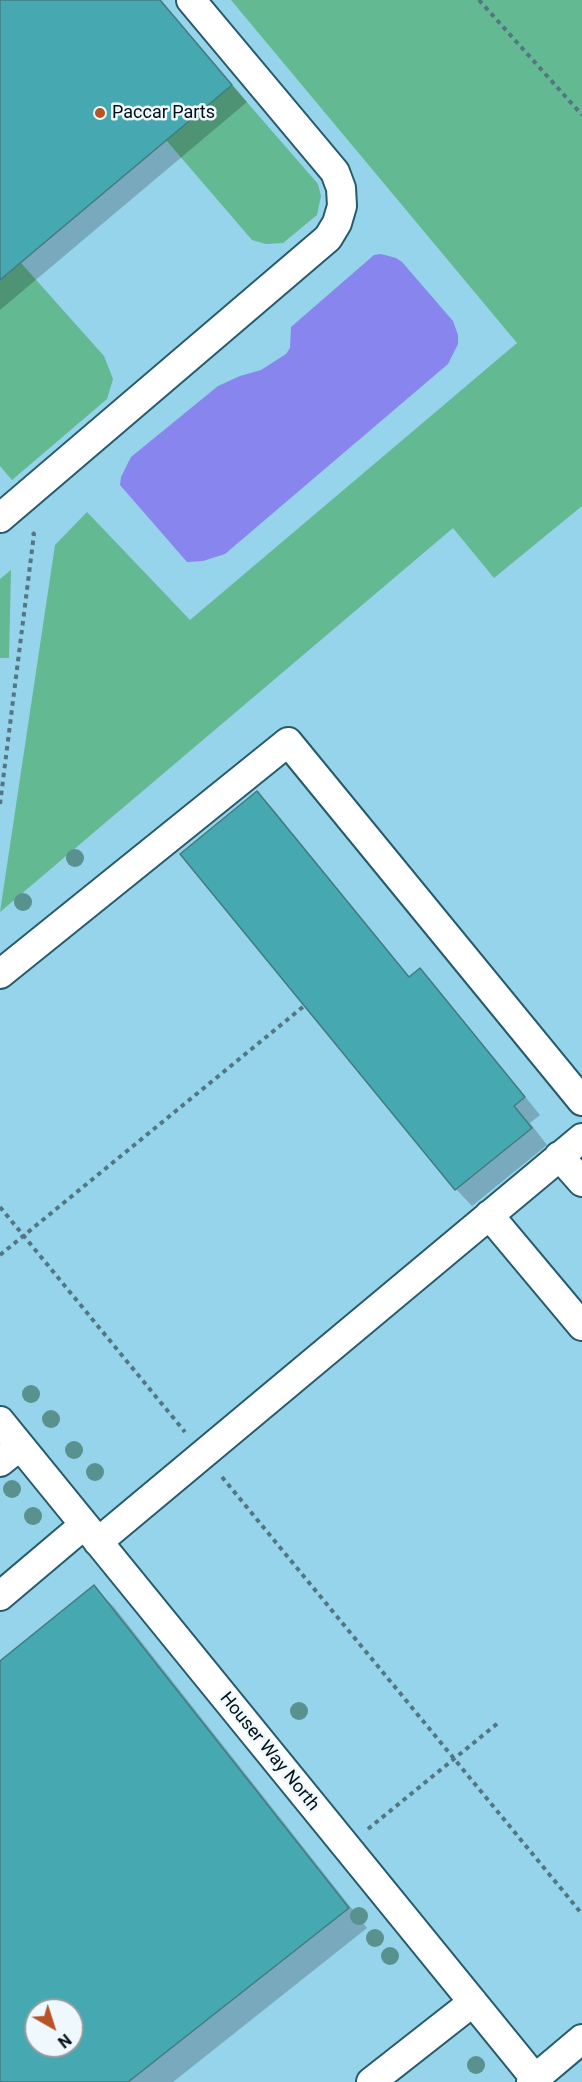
<!DOCTYPE html>
<html>
<head>
<meta charset="utf-8">
<style>
  body { margin:0 }
  #map { position:relative; width:582px; height:2082px; overflow:hidden; background:#aae0f4; font-family:Roboto,sans-serif }
  canvas { display:block }
  .north { position:absolute; left:24px; top:1998px; width:60px; height:60px; box-sizing:border-box; background:#eff9fd; border:2px solid #8f9ca1; border-radius:50%; rotate:141deg; font-size:16px; font-weight:700; line-height:24px; text-align:center; color:#001017 }
  .north::after { content:''; display:block; margin:auto; width:21px; height:27px; background:#b85325; clip-path:polygon(50% 0,100% 100%,50% 72%,0 100%) }
</style>
</head>
<body>
<div id="map">
<canvas width="582" height="2082"></canvas>
<div class="north">N</div>
</div>
<script>
const ctx = document.querySelector('canvas').getContext('2d');
ctx.lineJoin = 'round';
function fillPath(path, color) {
  ctx.fillStyle = color;
  ctx.fill(path, 'evenodd');
}
function poly(rows) {
  const path = new Path2D();
  for (const r of rows) {
    path.moveTo(r[0], r[1]);
    for (let i = 2; i < r.length; i += 2) path.lineTo(r[i], r[i + 1]);
  }
  return path;
}
function strokePath(path, color, width, dash) {
  ctx.strokeStyle = color;
  ctx.lineWidth = width;
  ctx.lineCap = dash ? 'butt' : 'round';
  ctx.setLineDash(dash || []);
  ctx.stroke(path);
}
function label(font, color, halo, rows, align = 'center') {
  ctx.font = font + ' Roboto,sans-serif';
  ctx.lineWidth = 5;
  ctx.setLineDash([]);
  ctx.textBaseline = 'middle';
  ctx.strokeStyle = halo;
  ctx.fillStyle = color;
  for (const [text, x, y, turn = 0] of rows) {
    ctx.save();
    ctx.translate(x, y);
    ctx.rotate((+turn || 0) * Math.PI / 180);
    ctx.textAlign = isNaN(turn) ? turn : align;
    if (halo) ctx.strokeText(text, 0, 0);
    ctx.fillText(text, 0, 0);
    ctx.restore();
  }
}
const built = poly([
  [0,0,582,0,582,2082,0,2082],
  [36,2010,72,2010,72,2046,36,2046]
]);
const green = poly([
  [231,0,582,0,582,506,494,578,453,528,0,912,55,545,87,512,190,620,517,343],
  [232,85,318,184,321,196,317,215,283,243,266,244,252,240,166,140],
  [21,263,104,356,113,379,107,399,12,480,0,466,0,280],
  [11,570,9,658,0,658,0,579]
]);
const water = poly([
  [381,254,396,258,402,262,453,321,458,335,458,344,448,364,225,554,203,561,187,562,120,485,121,477,131,457,218,386,240,376,261,370,286,354,290,348,291,327,374,255]
]);
const shadow = poly([
  [0,0,161,0,247,102,0,310],
  [257,793,273,809,410,978,420,970,436,987,540,1115,530,1123,547,1145,472,1206,456,1189,182,854],
  [94,1587,114,1607,367,1928,173,2082,0,2082,0,1662],
  [36,2010,72,2010,72,2046,36,2046]
]);
const building = poly([
  [0,0,160,0,232,85,0,280,0,0],
  [257,791,409,977,420,968,525,1097,514,1106,532,1128,455,1190,180,854,257,791],
  [94,1585,349,1908,128,2082,0,2082,0,1661,94,1585],
  [36,2010,72,2010,72,2046,36,2046,36,2010]
]);
const path = poly([
  [479,0,582,115],
  [0,804,34,534,30,530],
  [0,1207,185,1432],
  [0,1255,304,1006],
  [222,1477,582,1914],
  [368,1829,498,1723]
]);
const minor = poly([
  [0,518,328,238,337,223,342,206,341,188,335,172,191,0],
  [0,974,288,742,582,1101],
  [559,1156,582,1182],
  [489,1215,582,1326],
  [0,1421,538,2082],
  [0,1462,20,1446],
  [98,1542,582,1138],
  [0,1596,84,1525],
  [371,2082,473,2002],
  [531,2082,582,2039]
]);
const trees = [
  [75,858],
  [23,902],
  [31,1394],
  [51,1419],
  [74,1450],
  [95,1472],
  [12,1489],
  [33,1516],
  [299,1711],
  [359,1916],
  [375,1938],
  [390,1956],
  [476,2065]
];
const markers = [
  [100,113,6,"#b85325"]
];
const poiNames = [
  ["Paccar Parts",112,113]
];
const streetNames = [
  ["Houser Way North",269,1752,51]
];
fillPath(built, '#96d4eb');
fillPath(green, '#62b992');
fillPath(water, '#8885ee');
fillPath(shadow, '#0003');
fillPath(building, '#46a8b0');
strokePath(building, '#427c81', 1.5);
strokePath(minor, '#275b6c', 32);
strokePath(path, '#537683', 4, [4.5, 4.5]);
strokePath(minor, '#fff', 28);
ctx.fillStyle = '#58918d';
for (const [x, y] of trees) {
  ctx.beginPath();
  ctx.arc(x, y, 9, 0, 2 * Math.PI);
  ctx.fill();
}
for (const [x, y, r, color] of markers) {
  const dot = new Path2D();
  dot.arc(x, y, r, 0, 2 * Math.PI);
  ctx.fillStyle = color;
  ctx.fill(dot);
  strokePath(dot, '#eff9fd', 2);
}
label('18px', '#001017', '#eff9fd', poiNames, 'left');
label('18px', '#001017', '#eff9fd', streetNames);
</script>
</body>
</html>
